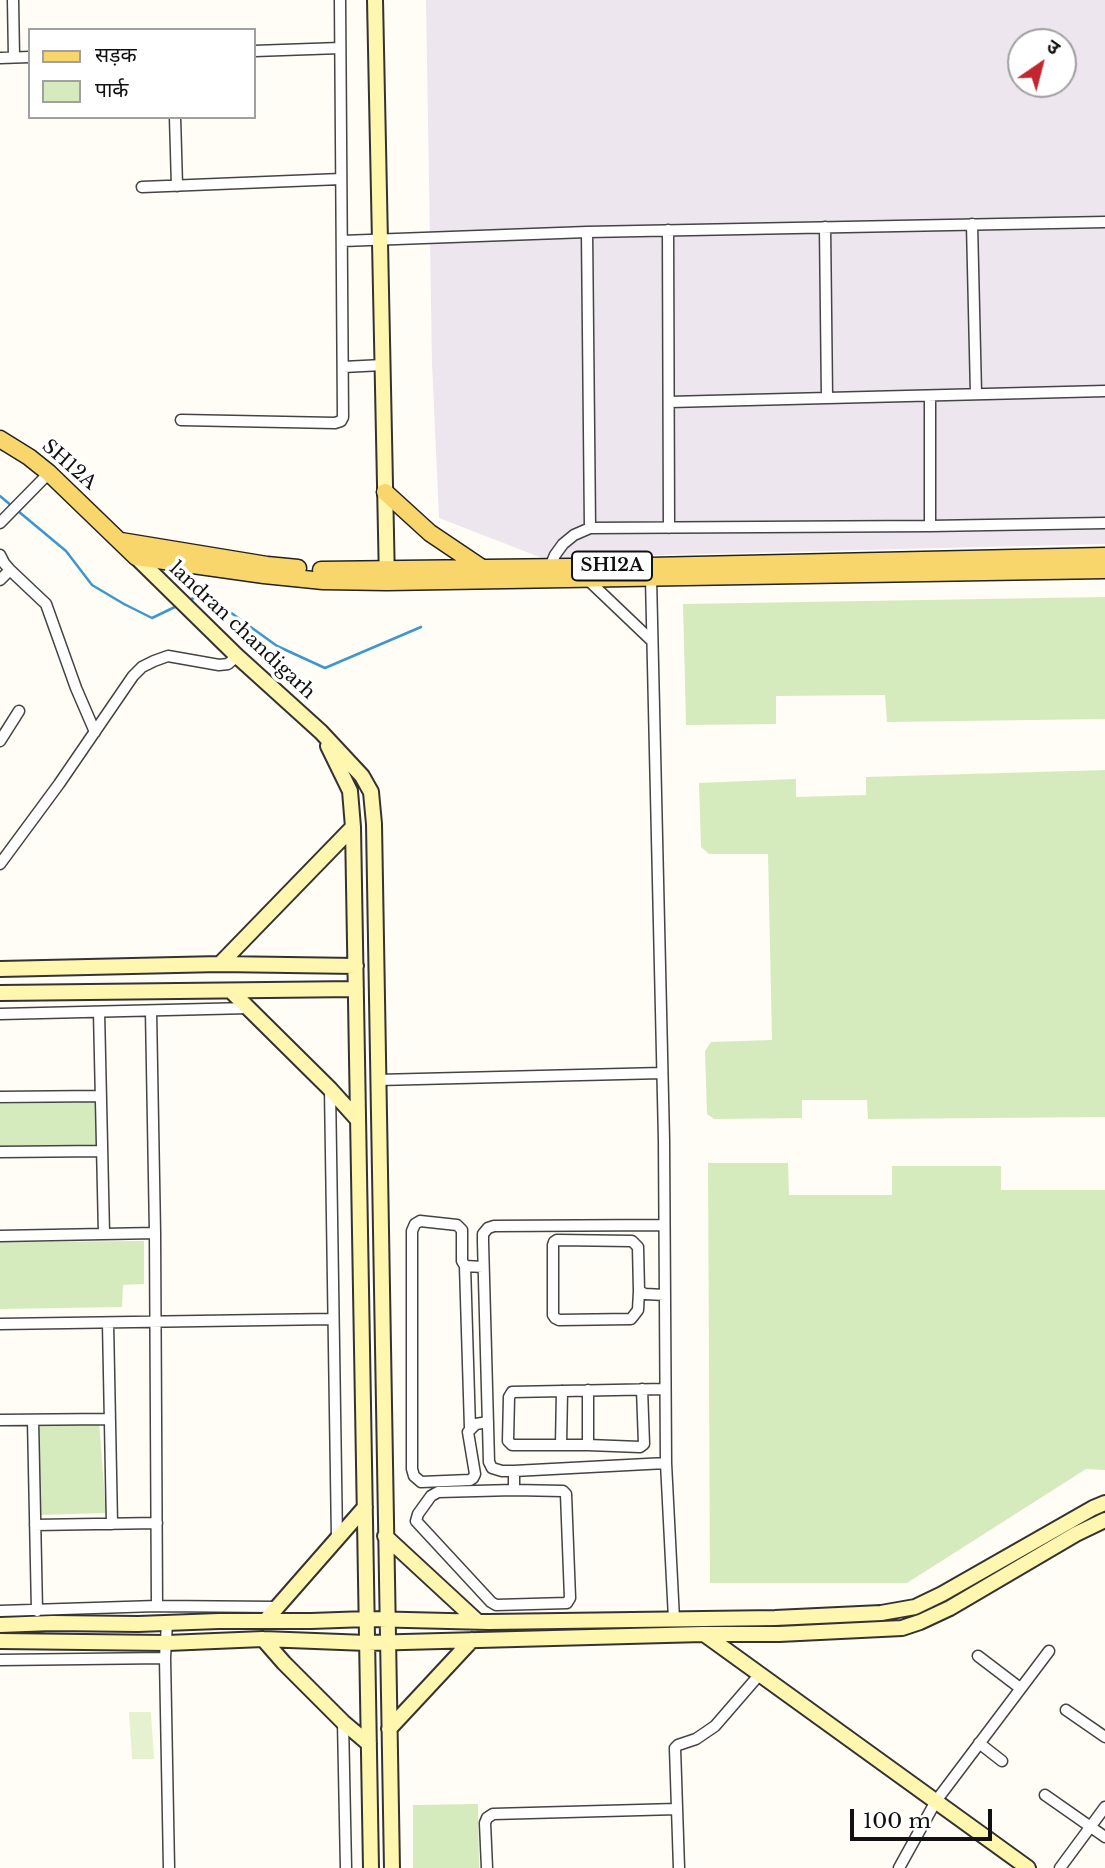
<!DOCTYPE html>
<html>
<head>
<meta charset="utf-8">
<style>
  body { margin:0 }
  #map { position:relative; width:1105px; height:1868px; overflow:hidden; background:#fffdf5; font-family:"Libre Baskerville","Noto Sans Devanagari",serif }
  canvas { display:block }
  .legend { position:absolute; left:28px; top:28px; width:228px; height:91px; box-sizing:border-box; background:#fff; border:2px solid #a0a0a0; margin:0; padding:9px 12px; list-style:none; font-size:21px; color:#111 }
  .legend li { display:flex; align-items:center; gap:14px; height:35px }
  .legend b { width:35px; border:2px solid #a0a0a0 }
  .north { position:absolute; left:1007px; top:28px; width:70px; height:70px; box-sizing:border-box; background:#fff; border:2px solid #a0a0a0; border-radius:50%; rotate:35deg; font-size:19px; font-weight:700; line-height:28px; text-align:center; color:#111 }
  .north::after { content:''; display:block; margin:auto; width:24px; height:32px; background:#c4262e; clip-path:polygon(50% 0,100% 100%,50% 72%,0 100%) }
  .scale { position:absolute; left:850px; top:1809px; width:142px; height:32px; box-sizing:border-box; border:4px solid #111; border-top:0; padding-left:9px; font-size:21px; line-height:24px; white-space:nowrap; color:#111; -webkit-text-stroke:5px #fff; paint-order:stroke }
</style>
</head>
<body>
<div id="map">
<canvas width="1105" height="1868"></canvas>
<ul class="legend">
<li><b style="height:9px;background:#f9d66b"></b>सड़क</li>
<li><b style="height:19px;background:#d5ebbd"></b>पार्क</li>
</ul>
<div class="north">उ</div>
<div class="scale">100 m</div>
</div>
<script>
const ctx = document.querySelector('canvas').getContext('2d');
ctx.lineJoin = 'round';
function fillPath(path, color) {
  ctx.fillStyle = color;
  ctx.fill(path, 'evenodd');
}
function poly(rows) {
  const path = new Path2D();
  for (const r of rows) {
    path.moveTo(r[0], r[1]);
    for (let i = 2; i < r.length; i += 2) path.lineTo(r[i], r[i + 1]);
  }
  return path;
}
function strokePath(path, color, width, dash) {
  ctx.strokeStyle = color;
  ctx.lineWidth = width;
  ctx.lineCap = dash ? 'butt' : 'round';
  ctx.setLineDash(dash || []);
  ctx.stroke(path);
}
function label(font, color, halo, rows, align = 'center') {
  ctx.font = font + ' "Libre Baskerville",serif';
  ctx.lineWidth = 7;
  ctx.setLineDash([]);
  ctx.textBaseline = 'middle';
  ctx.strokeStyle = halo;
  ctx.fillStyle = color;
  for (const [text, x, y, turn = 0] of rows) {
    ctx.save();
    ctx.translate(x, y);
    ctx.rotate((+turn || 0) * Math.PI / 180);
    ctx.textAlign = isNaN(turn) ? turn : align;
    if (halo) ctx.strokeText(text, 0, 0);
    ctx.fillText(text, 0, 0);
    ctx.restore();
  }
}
const industrial = poly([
  [426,0,1105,0,1105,544,542,558,439,518,432,363],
  [1021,42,1063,42,1063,84,1021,84]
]);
const green = poly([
  [1105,597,1105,719,887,722,885,695,776,696,776,724,686,725,683,604],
  [1105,770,1105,1117,868,1119,867,1100,802,1100,802,1118,714,1119,707,1114,705,1051,711,1042,772,1040,768,854,709,854,701,847,699,783,796,779,796,797,866,795,866,777],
  [95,1102,96,1146,0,1147,0,1104],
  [708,1163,788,1163,789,1195,892,1195,892,1166,1001,1166,1001,1190,1105,1190,1105,1470,1086,1469,907,1583,710,1583],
  [144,1241,144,1284,123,1285,122,1307,0,1309,0,1242],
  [99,1421,106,1513,39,1515,35,1425],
  [478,1804,479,1868,413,1868,413,1805]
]);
const pitch = poly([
  [129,1712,151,1712,154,1759,132,1759]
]);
const stream = poly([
  [0,496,66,551,92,585,124,604,152,618,179,605],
  [189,600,201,595,223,607,277,646,325,668,421,627]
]);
const street = poly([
  [13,0,14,57],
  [254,51,340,48],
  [0,58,30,57],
  [175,117,177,186],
  [142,187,341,179],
  [972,224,976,394],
  [825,227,827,398],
  [668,230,669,528],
  [587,232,590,528,930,526,1105,523],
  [342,241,587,232,1105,222],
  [343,367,383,365],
  [930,397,930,526],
  [669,402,1105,391],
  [181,420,335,423,341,421,343,417,340,0],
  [0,523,49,473],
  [0,555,4,563,10,570,46,604,76,688,95,732],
  [550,567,555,555,563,544,574,535,590,528],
  [651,578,664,1140,666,1463,674,1619],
  [587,579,652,641],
  [0,580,10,570],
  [0,741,19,711],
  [0,864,59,784,133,676,142,667,154,661,168,656,219,665,228,664,237,656],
  [151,1011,155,1233,157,1606],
  [99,1012,104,1234],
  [0,1014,249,1008],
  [378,1080,662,1073],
  [330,1089,337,1539],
  [0,1097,101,1096],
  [0,1152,102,1151],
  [664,1225,494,1226,488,1228,483,1234,483,1242,489,1462,492,1468,502,1471,514,1471,666,1463],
  [0,1236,155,1233],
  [465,1266,470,1428],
  [483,1267,465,1266,462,1261,462,1230,457,1225,420,1221,415,1224,412,1231,412,1469,414,1476,421,1482,470,1480,473,1478,475,1474,468,1432,476,1424,488,1422],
  [639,1291,638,1310,631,1319,559,1320,555,1318,553,1315,553,1245,554,1242,557,1240,632,1241,638,1247,639,1291,645,1294,665,1295],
  [108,1323,112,1524],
  [0,1324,332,1319],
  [642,1389,644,1444,640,1447,588,1445,512,1445,508,1441,509,1397,512,1392,665,1389],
  [588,1390,588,1445],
  [0,1420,110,1419],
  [33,1420,37,1611],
  [561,1445,562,1391],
  [514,1490,438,1492,431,1496,418,1514,416,1521,491,1602,496,1605,567,1603,570,1598,566,1494,563,1491,514,1490,514,1471],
  [35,1525,157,1523],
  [0,1611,157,1606,276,1607],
  [167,1623,165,1658,169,1868],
  [978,1656,1020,1688],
  [0,1660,165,1658],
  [1066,1710,1105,1737],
  [343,1722,346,1868],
  [979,1743,1002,1761],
  [1045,1795,1105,1837],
  [487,1868,485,1823,487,1818,493,1814,677,1809],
  [679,1868,675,1748,678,1745,696,1739,715,1726,760,1674],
  [899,1868,936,1801,1049,1651],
  [1060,1868,1105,1807]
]);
const secondary = poly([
  [375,0,387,581],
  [136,557,237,656,321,732,362,776,371,792,374,824,392,1868],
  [328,746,350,791,353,827,371,1868],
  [220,964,353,827],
  [0,969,220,964,356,966],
  [231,991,330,1089,358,1120],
  [0,993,356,989],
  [385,1536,477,1621],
  [265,1621,365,1507],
  [0,1625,52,1623,138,1624,219,1621,311,1621,367,1619,489,1622,775,1618,881,1613,915,1607,942,1594,1093,1508,1105,1503],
  [704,1634,1028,1868],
  [263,1639,284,1663,343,1722,369,1744],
  [0,1641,167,1643,263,1639,367,1643,703,1634,779,1634,902,1628,920,1622,950,1608,1076,1534,1105,1520],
  [389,1729,472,1640]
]);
const primary = poly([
  [0,439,29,457,49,473,136,557,264,575,323,581,387,582,1105,570],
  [385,492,430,533,482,568],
  [121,541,267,565,298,568],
  [321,570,650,566,1105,556]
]);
const shields = [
  [612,566,80]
];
const shieldNames = [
  ["SH12A",612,566]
];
const streetNames = [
  ["SH12A",69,465,41],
  ["landran chandigarh",242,631,43]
];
fillPath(industrial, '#eee6ef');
fillPath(green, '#d5ebbd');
fillPath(pitch, '#e6f2cf');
strokePath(stream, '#3f96cf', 2.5);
strokePath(street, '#444', 13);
strokePath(secondary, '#333', 18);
strokePath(primary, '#222', 19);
strokePath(street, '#fff', 10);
strokePath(secondary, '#fff6b0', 14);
strokePath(primary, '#f9d66b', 16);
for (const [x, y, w] of shields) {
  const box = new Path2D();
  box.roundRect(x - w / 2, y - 14.5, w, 29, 5);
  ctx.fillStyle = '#fff';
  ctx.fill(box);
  strokePath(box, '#111', 2);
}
label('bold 18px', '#111', null, shieldNames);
label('19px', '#111', '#fff', streetNames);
</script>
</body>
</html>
